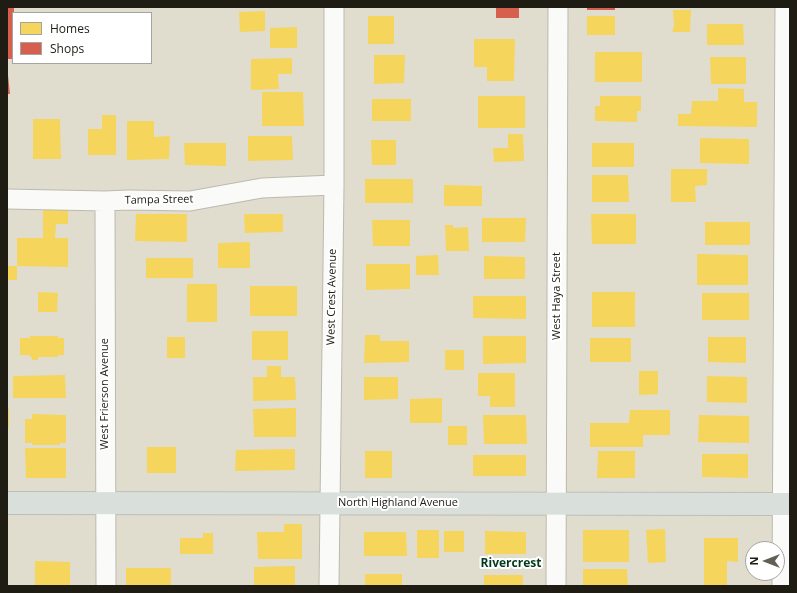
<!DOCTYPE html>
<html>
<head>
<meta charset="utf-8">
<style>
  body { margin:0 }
  #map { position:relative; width:797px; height:593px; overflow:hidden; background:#e0ddcf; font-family:"Open Sans",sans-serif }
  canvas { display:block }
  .frame { position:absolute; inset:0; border:8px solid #1e1c13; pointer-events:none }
  .legend { position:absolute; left:12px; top:12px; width:140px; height:52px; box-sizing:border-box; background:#fff; border:1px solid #a5a4a1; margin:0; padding:5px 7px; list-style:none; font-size:12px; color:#1e1c13 }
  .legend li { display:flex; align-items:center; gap:8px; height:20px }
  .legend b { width:20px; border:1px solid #a5a4a1 }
  .north { position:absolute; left:745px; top:541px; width:40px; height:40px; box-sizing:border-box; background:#fff; border:1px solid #a5a4a1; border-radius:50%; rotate:270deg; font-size:11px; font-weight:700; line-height:16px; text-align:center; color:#1e1c13 }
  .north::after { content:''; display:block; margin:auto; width:14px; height:18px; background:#626055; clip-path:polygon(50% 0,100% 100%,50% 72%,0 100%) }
</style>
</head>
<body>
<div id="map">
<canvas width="797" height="593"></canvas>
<div class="frame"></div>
<ul class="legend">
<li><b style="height:11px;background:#f6d55c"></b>Homes</li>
<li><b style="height:11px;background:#d6604d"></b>Shops</li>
</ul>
<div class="north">N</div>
</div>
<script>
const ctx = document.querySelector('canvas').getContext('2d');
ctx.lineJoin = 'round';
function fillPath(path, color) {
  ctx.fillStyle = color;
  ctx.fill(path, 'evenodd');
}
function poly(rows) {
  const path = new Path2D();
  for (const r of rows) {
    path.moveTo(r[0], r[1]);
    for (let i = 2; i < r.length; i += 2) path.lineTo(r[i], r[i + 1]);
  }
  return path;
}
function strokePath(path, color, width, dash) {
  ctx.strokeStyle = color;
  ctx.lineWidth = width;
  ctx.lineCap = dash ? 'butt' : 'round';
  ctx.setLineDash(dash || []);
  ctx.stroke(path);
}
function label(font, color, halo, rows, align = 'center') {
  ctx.font = font + ' "Open Sans",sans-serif';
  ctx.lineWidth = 4;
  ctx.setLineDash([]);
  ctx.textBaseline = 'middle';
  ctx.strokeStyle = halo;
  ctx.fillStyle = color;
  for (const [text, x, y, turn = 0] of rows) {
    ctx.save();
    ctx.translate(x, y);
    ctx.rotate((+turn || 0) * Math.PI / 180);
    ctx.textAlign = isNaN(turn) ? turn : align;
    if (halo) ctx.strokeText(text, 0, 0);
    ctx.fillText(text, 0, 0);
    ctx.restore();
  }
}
const homes = poly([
  [673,10,691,10,690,32,672,32,674,26],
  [265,11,265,31,240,32,239,12],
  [368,16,394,16,394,44,368,44],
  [587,16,615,16,615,35,587,35],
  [707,24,743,24,744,45,707,45],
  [297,27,297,48,270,48,270,28],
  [474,39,515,39,514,81,487,81,487,67,474,67],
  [595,52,642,52,642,82,595,82],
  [374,55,405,55,404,83,374,84],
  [710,57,746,57,746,84,711,84],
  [292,58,292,74,278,74,279,89,251,90,251,59],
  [718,88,744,89,744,102,757,102,757,127,678,126,678,114,691,114,692,101,718,101],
  [262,92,303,92,304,126,262,126],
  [478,96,525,96,525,128,478,128],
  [600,96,641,96,641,111,637,111,637,122,595,121,595,106,600,106],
  [372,99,411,99,411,121,372,121],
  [102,115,116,115,116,155,88,155,88,129,102,129],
  [33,119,60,119,61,159,33,159],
  [127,121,154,121,154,137,170,136,169,159,127,160],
  [508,134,523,134,524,161,494,162,493,148,508,148],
  [248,136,292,136,293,160,248,161],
  [700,138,749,139,749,164,700,163],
  [371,140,396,140,396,165,372,165],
  [184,143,226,143,226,166,185,165],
  [592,143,634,143,634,167,592,167],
  [671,169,707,169,707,185,695,186,696,202,671,202],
  [592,175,628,175,629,202,592,202],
  [365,179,413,179,413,203,365,203],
  [444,185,482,186,482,206,444,206],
  [43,209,68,209,68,224,56,224,55,238,68,238,68,267,17,266,17,238,43,238],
  [136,214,187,214,187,242,135,241],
  [244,214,283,214,283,232,245,233],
  [591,214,636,214,636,244,592,244],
  [482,218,526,218,525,242,482,242],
  [372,220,410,220,410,246,373,246],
  [705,222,750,222,750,245,705,245],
  [445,225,453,225,453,228,468,227,469,251,446,251],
  [250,242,250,268,218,268,218,243],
  [697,254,748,255,748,285,697,285],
  [438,255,439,275,416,275,416,256],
  [484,256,525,257,525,279,484,279],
  [146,258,193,258,193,278,146,278],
  [366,264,410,264,410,289,366,290],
  [7,266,17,266,17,280,7,280],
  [187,284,217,284,217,322,187,322],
  [250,286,297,286,297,316,250,316],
  [38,292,58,293,57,312,38,312],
  [592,292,635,292,635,327,592,327],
  [702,293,749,293,749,320,702,320],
  [473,296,526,296,526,319,473,318],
  [252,331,288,331,288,360,252,360],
  [365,335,380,335,380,341,409,341,409,362,364,363],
  [30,336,58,336,58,338,64,338,64,355,58,355,58,357,38,357,38,360,32,360,32,357,30,357,30,355,20,355,20,338,30,338],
  [483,336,526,336,526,363,483,364],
  [167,337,185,337,185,358,167,358],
  [708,337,746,337,746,363,708,362],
  [590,338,631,338,631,362,590,362],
  [445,350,464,350,464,370,445,370],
  [267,366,281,366,281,377,295,377,296,400,253,401,253,377,267,377],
  [639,371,658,371,658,394,639,395],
  [478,373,515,373,515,407,490,407,490,396,478,396],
  [65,375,66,398,13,398,13,376],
  [707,376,747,377,747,403,707,402],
  [364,377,398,377,398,399,364,400],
  [442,398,442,423,410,423,410,399],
  [7,408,9,408,9,428,7,428],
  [296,408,296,437,254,437,253,409],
  [630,410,670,410,670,435,643,435,643,447,590,447,590,423,629,423],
  [32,414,66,415,66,443,60,443,60,445,32,445,32,443,25,443,25,419,32,419],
  [483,415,526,415,527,444,484,444],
  [699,415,749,416,749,443,698,442],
  [448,426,467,426,467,445,448,445],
  [147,447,176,447,176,473,147,473],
  [25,448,66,448,66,478,26,478],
  [295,449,295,470,235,471,236,450],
  [365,451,392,451,392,478,365,478],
  [598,451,635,451,635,478,597,478],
  [702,454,748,454,748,478,702,477],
  [473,455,526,455,526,476,473,476],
  [284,524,302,524,302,559,258,559,257,532,284,532],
  [665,529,666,562,648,563,646,530],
  [417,530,439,530,439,558,417,558],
  [583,530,629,530,629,562,583,562],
  [444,531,464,531,464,552,444,552],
  [485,531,526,532,526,554,485,554],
  [364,532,406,532,407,556,364,556],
  [203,533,213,533,213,554,180,554,180,538,203,538],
  [704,538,738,538,738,562,727,561,727,585,704,585],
  [35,561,70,562,70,586,35,586],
  [295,566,295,586,254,586,254,567],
  [126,568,171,568,171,586,126,586],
  [583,569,627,569,628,586,583,586],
  [365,574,402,574,402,586,365,586],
  [484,575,523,575,523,586,484,586]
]);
const shops = poly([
  [7,7,14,7,14,13,13,13,13,59,7,59],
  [496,7,519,7,519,18,496,18],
  [587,7,615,7,615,10,587,10],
  [7,75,8,75,10,94,7,94]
]);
const minor = poly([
  [7,199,105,201,128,200,190,201,262,188,334,185],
  [105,201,106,586],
  [329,586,334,185,334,7],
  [556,586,558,7],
  [782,586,785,7]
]);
const primary = poly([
  [7,503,790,504]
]);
const streetNames = [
  ["Tampa Street",159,200,-1],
  ["West Haya Street",557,296,-90],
  ["West Crest Avenue",332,297,-89],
  ["West Frierson Avenue",105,394,-90],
  ["North Highland Avenue",398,503]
];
const neighbourhoodNames = [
  ["Rivercrest",511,564]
];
fillPath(homes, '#f6d55c');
fillPath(shops, '#d6604d');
strokePath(minor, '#bcb9ae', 21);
strokePath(primary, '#bebdb6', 24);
strokePath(minor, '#fafaf8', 19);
strokePath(primary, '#d9e0db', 22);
label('11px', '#1e1c13', '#fff', streetNames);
label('bold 12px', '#003a1a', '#fff', neighbourhoodNames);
</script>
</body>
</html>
